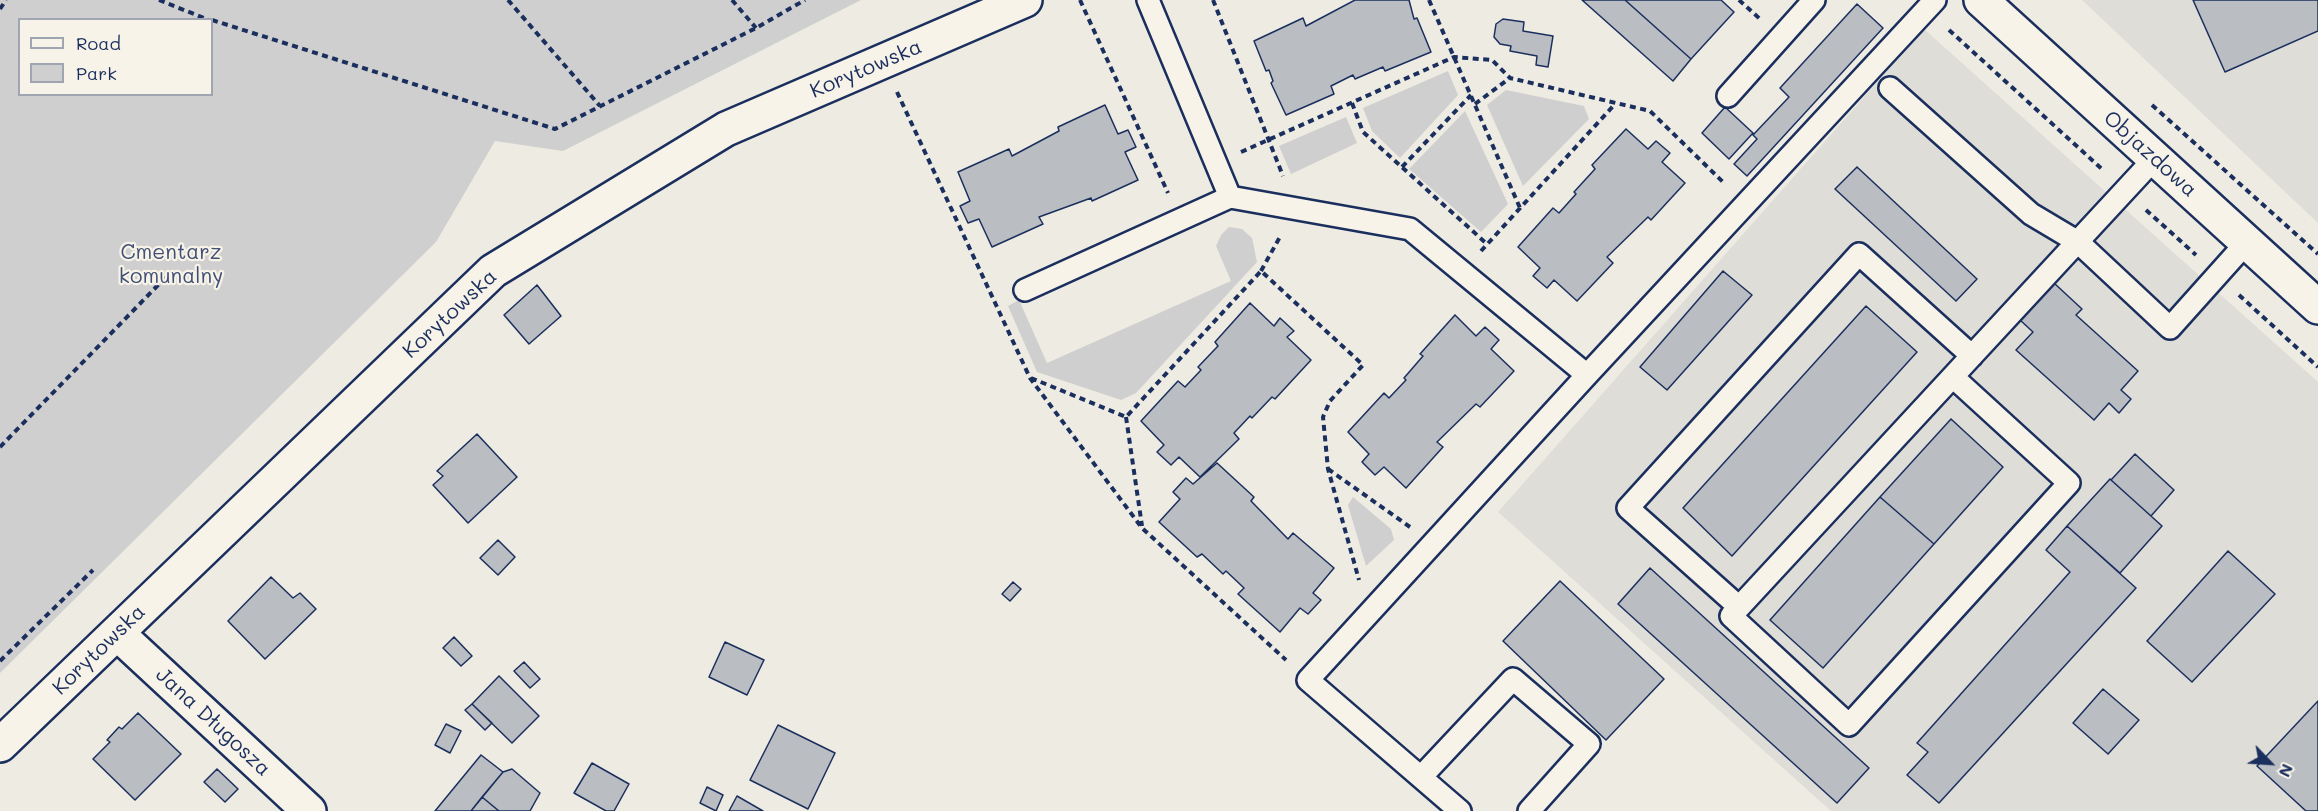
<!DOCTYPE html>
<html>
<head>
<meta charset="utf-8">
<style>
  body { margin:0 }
  #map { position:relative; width:2318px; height:811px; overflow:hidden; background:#eeebe2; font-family:Mali,sans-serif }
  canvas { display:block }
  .legend { position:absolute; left:18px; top:18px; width:195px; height:78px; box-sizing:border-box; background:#f7f3e8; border:2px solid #9fa5b1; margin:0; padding:8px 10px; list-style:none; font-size:18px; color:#1b2f5e }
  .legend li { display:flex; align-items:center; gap:12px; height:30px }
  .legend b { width:30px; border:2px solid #9fa5b1 }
  .north { position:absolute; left:2240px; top:733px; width:60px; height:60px; -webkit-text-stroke:4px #f7f3e8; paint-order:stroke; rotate:115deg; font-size:16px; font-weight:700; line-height:24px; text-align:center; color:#1b2f5e }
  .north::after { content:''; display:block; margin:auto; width:21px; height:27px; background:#1b2f5e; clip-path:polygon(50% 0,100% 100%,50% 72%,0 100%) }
</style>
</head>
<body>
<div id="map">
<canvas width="2318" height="811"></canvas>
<ul class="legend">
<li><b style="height:8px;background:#f7f3e8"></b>Road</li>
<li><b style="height:16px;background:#cfcfcf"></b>Park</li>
</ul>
<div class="north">N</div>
</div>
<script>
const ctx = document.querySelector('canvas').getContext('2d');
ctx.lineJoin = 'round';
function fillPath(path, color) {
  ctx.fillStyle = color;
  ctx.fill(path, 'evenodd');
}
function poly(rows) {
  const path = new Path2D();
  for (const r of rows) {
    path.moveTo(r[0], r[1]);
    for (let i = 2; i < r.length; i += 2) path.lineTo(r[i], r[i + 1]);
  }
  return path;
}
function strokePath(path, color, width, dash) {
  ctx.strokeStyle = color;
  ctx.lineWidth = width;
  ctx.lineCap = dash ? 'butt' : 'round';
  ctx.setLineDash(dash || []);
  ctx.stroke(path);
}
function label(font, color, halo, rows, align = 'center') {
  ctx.font = font + ' Mali,sans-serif';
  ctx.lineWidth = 4.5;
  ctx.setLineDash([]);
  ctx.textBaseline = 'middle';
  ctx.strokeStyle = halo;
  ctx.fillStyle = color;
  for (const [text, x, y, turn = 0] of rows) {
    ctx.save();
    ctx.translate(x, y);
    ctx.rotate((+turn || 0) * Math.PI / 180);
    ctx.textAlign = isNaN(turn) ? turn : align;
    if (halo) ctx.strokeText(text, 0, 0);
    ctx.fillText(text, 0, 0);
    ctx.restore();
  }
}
const built = poly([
  [2082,0,2318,0,2318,223],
  [1924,29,2318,382,2318,811,1831,811,1498,512]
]);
const green = poly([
  [0,0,861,0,563,151,495,141,436,242,0,673],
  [20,20,212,20,212,94,20,94],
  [1448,71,1458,95,1400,158,1372,131,1363,108],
  [1506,90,1584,106,1589,119,1523,186,1487,105],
  [1465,111,1508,204,1481,232,1409,169],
  [1346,117,1357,143,1291,174,1279,146],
  [1229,227,1242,229,1252,238,1257,262,1136,393,1121,400,1037,372,1008,306,1019,300,1047,363,1231,281,1216,246,1221,235],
  [1353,497,1391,529,1394,540,1366,566,1348,505]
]);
const building = poly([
  [1409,0,1414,19,1417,18,1431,52,1385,71,1383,67,1355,79,1353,75,1331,86,1334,94,1286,115,1271,83,1273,81,1269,70,1266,71,1254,41,1303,18,1306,26,1355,0,1409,0],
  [1582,0,1625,0,1691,59,1673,81,1582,0],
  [1625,0,1721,0,1734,12,1691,59,1625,0],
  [2193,0,2318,0,2318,31,2225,72,2193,0],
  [1857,4,1883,28,1747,176,1734,164,1757,139,1753,135,1789,97,1780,88,1857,4],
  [1503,19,1524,22,1523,31,1553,36,1548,67,1536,65,1537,56,1510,51,1511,46,1500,44,1494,37,1496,24,1503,19],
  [1105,105,1118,134,1128,130,1136,147,1125,152,1138,180,1092,201,1091,198,1039,217,1043,224,992,247,979,219,968,223,960,206,970,201,958,172,1009,149,1012,156,1059,131,1058,127,1105,105],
  [1725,107,1753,133,1729,159,1702,133,1725,107],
  [1626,129,1648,149,1656,141,1670,153,1662,162,1685,183,1651,220,1648,217,1607,257,1613,263,1577,301,1554,280,1547,288,1533,276,1540,268,1518,247,1553,208,1559,213,1576,194,1574,192,1595,169,1592,165,1626,129],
  [1857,167,1977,279,1956,301,1835,189,1857,167],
  [1723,271,1752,295,1667,390,1640,367,1723,271],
  [2054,283,2082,309,2076,315,2138,371,2121,390,2131,399,2119,413,2109,403,2094,420,2016,350,2033,332,2020,320,2054,283],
  [537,285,561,316,529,344,504,315,537,285],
  [1250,303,1274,326,1280,318,1294,331,1287,337,1311,360,1275,399,1272,397,1252,418,1250,416,1234,433,1239,439,1200,477,1179,457,1171,465,1157,452,1164,445,1141,421,1178,381,1185,387,1201,370,1198,367,1218,346,1215,342,1250,303],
  [1866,306,1917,352,1732,556,1683,508,1866,306],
  [1455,315,1476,336,1485,327,1499,340,1491,349,1514,371,1480,407,1476,404,1437,442,1443,447,1406,488,1384,467,1375,475,1362,462,1369,454,1348,432,1384,393,1389,398,1406,380,1404,378,1423,356,1420,354,1455,315],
  [1951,419,2003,467,1934,544,1880,497,1951,419],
  [477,434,517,477,468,523,433,485,443,476,437,471,477,434],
  [2135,454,2174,490,2151,516,2111,480,2135,454],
  [1217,463,1254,497,1251,501,1288,539,1293,533,1334,568,1313,593,1321,600,1308,614,1300,608,1280,632,1238,594,1244,588,1226,571,1223,574,1202,554,1197,557,1159,522,1180,499,1173,492,1186,478,1193,484,1217,463],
  [2110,479,2162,526,2120,573,2067,526,2110,479],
  [1880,497,1934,544,1823,668,1770,620,1880,497],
  [2067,526,2136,588,1939,803,1907,775,1928,752,1917,743,2070,572,2046,550,2067,526],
  [498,540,515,557,498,575,480,558,498,540],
  [2228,551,2275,594,2192,682,2147,641,2228,551],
  [1650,568,1869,768,1837,803,1618,604,1650,568],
  [271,577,293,598,300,593,316,609,265,659,228,621,271,577],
  [1560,581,1664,679,1606,740,1503,641,1560,581],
  [1013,582,1021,589,1010,601,1002,594,1013,582],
  [454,637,472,656,461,666,443,648,454,637],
  [725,642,764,660,747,695,709,677,725,642],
  [524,662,540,679,530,688,514,671,524,662],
  [499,676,539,716,512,743,472,704,499,676],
  [2103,689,2139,720,2108,754,2073,723,2103,689],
  [2318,701,2318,811,2306,811,2257,766,2318,701],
  [472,704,492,723,485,730,465,710,472,704],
  [138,713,181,754,135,800,93,759,110,742,107,740,119,727,122,729,138,713],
  [446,724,461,731,450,753,435,745,446,724],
  [778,725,835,753,808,809,750,780,778,725],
  [481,755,503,772,471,811,435,811,481,755],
  [592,763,629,784,614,811,606,811,574,793,592,763],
  [217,769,238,789,225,802,204,782,217,769],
  [512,769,540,793,530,811,499,811,482,797,503,772,512,769],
  [707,787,723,795,716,811,700,803,707,787],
  [737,796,763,811,729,811,737,796],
  [482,797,499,811,471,811,482,797]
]);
const path = poly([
  [159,0,209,20],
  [508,0,600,106],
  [732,0,756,28],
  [1080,0,1168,193],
  [1213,0,1283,176],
  [1429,0,1520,208],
  [1739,0,1760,19],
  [0,9,6,0],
  [212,20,555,129,756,28,805,0],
  [1949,30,2103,170],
  [897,92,1030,378,1142,528,1286,660],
  [1352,103,1363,132,1487,244],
  [1475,104,1510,78],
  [2152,105,2318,254],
  [1241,152,1454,57,1492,60,1510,78,1650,111,1725,184],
  [1402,167,1471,95],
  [2146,210,2196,255],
  [1481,251,1615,104],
  [1261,271,1281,235],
  [2239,295,2318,367],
  [1031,378,1126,417,1261,271,1363,365,1330,401,1323,417,1328,469,1359,580],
  [1126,417,1142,526],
  [0,447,166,277],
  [1328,469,1410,527],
  [0,661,93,570]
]);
const lane = poly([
  [1890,88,2031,214,2078,242,2170,328,2247,242],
  [1728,96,1814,0],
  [1230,197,1410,229,1587,375],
  [1025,290,1230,197,1148,0],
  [1953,377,2069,483,1849,725,1731,616,2155,158],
  [1739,607,1628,508,1859,254,1972,356],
  [1421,777,1513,679,1589,744,1529,811],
  [1460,811,1308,680,1587,375,1935,0]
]);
const street = poly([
  [117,633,309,811],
  [0,745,493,271,726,129,1025,0]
]);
const secondary = poly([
  [1981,0,2318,307]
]);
const streetNames = [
  ["Korytowska",866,69,-23],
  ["Objazdowa",2150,154,42],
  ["Korytowska",450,314,-43],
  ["Korytowska",99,650,-44],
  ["Jana Długosza",213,722,43]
];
const parkNames = [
  ["Cmentarz",171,253],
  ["komunalny",171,277]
];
fillPath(built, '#deddd8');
fillPath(green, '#cfcfcf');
fillPath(building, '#babdc2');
strokePath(building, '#1b2f5e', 1.5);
strokePath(lane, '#1b2f5e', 26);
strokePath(street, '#1b2f5e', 38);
strokePath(secondary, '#1b2f5e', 38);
strokePath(path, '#1b2f5e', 4, [6, 4.5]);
strokePath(lane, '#f7f3e8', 21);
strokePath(street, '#f7f3e8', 33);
strokePath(secondary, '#f7f3e8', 33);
label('21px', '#1b2f5e', '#f7f3e8', streetNames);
label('21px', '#3f4f75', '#f7f3e8', parkNames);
</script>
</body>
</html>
